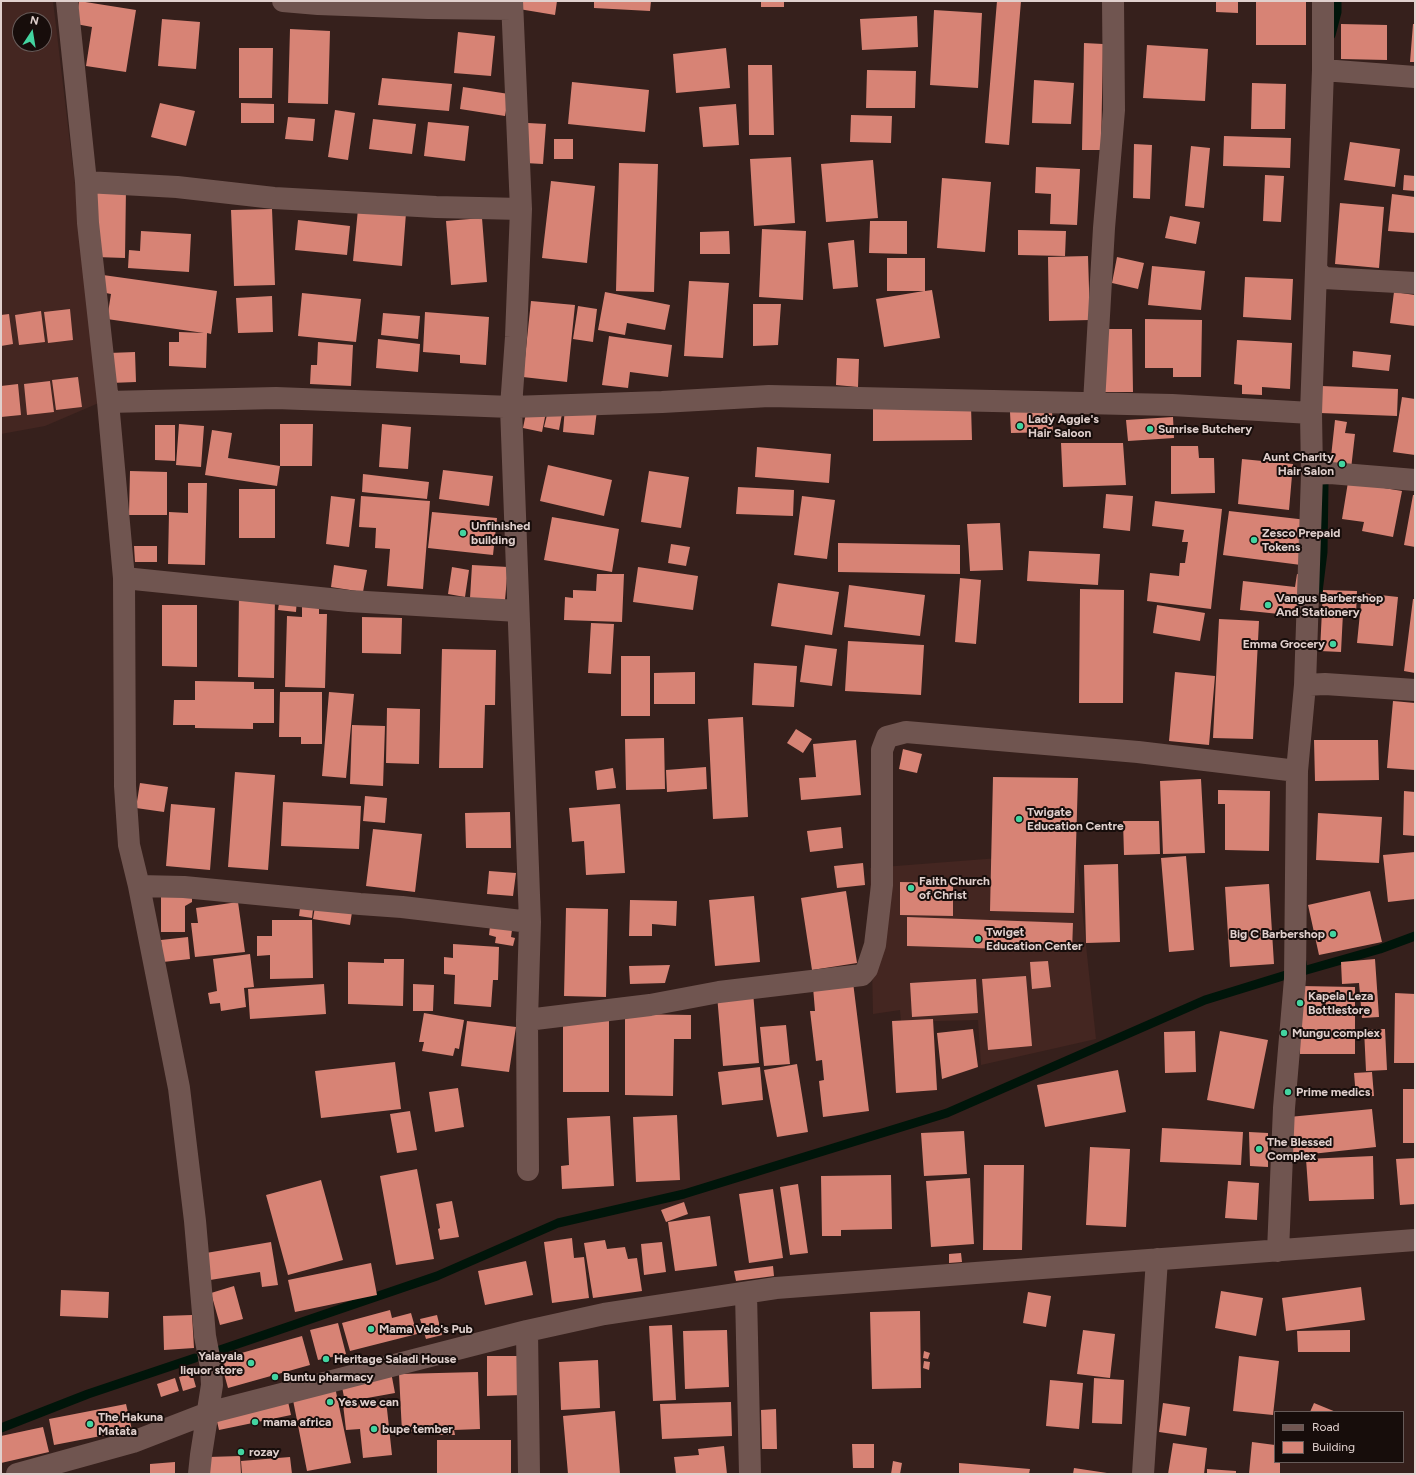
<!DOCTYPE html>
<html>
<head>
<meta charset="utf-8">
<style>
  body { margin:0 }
  #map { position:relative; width:1416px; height:1475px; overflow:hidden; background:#36201c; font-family:Figtree,sans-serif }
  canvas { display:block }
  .frame { position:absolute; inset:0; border:2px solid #e0d0cd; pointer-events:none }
  .legend { position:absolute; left:1274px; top:1411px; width:130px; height:52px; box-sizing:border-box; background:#170d0b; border:1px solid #675b59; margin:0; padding:5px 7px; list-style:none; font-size:12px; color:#e0d0cd }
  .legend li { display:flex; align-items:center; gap:8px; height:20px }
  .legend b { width:20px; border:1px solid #675b59 }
  .north { position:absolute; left:12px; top:12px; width:40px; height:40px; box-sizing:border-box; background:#170d0b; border:1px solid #675b59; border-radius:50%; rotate:12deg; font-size:11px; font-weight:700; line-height:16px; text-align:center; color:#e0d0cd }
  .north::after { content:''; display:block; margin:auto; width:14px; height:18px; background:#43d4a0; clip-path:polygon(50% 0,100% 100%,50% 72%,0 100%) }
</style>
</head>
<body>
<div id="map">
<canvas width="1416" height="1475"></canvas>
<div class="frame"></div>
<ul class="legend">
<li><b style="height:5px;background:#705550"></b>Road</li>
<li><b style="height:11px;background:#d78375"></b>Building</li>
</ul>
<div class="north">N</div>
</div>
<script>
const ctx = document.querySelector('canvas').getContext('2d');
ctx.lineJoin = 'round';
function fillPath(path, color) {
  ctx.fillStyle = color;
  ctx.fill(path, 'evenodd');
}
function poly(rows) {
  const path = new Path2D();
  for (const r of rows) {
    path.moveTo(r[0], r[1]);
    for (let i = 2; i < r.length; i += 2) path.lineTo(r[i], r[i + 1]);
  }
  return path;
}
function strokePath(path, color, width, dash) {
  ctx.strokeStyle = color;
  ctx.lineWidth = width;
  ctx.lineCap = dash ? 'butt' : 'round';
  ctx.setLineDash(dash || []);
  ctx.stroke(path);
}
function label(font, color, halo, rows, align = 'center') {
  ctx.font = font + ' Figtree,sans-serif';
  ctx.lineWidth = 4;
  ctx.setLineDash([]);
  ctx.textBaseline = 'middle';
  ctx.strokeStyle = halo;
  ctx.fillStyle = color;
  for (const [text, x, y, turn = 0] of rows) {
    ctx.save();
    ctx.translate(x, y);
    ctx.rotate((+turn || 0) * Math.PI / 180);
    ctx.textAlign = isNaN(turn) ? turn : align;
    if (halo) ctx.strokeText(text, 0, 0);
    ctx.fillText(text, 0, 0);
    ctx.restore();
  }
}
const built = poly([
  [1,1,53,1,101,402,45,426,1,434],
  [20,20,44,20,44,44,20,44],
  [1076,852,1096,1039,981,1065,978,1020,901,1022,900,1010,873,1014,870,868]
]);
const stream = poly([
  [1331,35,1337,12,1337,1],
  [1318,592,1323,552,1324,484],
  [1302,962,1303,971,1380,949,1415,936],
  [214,1352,437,1276,558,1223,684,1194,947,1113,1205,1000,1286,975],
  [1,1428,88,1394,195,1358]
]);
const building = poly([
  [79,1,136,10,126,72,86,66,92,27,76,24],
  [521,1,557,1,555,15,519,9],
  [594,1,651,1,650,11,594,8],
  [761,1,784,1,784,7,761,7],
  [997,1,1021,1,1009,145,985,143],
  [1216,1,1238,1,1238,13,1216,12],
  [1256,1,1306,1,1306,45,1256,45],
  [934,10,982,13,978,88,930,85],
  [917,16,918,47,862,50,860,19],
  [162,19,200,22,196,69,158,66],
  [1341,24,1387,25,1387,60,1341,59],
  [1413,24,1415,24,1415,62,1410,62],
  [290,29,330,31,328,104,288,103],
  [458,32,495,36,491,76,454,73],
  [1084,43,1103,44,1101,150,1082,150],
  [1147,45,1208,49,1205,101,1143,98],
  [239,48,273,48,272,98,239,98],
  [726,48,730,88,676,93,673,54],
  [748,65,772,65,774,135,749,135],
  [867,70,916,71,915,108,866,108],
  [382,78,452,84,449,111,378,105],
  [1034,80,1074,83,1071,124,1032,123],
  [572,82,649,90,645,132,568,124],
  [1252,83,1286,84,1285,129,1251,129],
  [463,87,509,94,505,116,460,109],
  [160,103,195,111,186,146,151,137],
  [241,103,274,104,274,123,241,123],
  [736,104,739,145,703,147,699,107],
  [335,110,355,113,348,160,328,157],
  [851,115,892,116,891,143,850,142],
  [288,117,315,119,313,141,285,139],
  [373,119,416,124,412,154,369,149],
  [428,122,469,126,465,161,424,156],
  [528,123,546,124,543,164,525,163],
  [1224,136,1291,138,1290,168,1223,166],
  [554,139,573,139,573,159,554,159],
  [1350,142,1400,149,1395,187,1344,180],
  [1134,144,1152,145,1150,199,1133,198],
  [1191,146,1210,148,1204,208,1185,206],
  [791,157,795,223,754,226,750,159],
  [873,160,878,218,826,222,821,164],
  [619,163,658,164,654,292,616,291],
  [1036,167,1080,169,1077,225,1050,224,1051,194,1035,193],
  [1265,175,1284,176,1281,222,1263,221],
  [1404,175,1415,176,1415,191,1403,190],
  [942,178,991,182,985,252,937,248],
  [551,181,595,186,587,263,542,258],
  [97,188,126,188,125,258,96,257],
  [1392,194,1415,197,1415,233,1388,231],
  [1340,203,1384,207,1379,268,1335,264],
  [272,209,275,285,234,286,231,210],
  [358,209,406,213,402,266,353,261],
  [1170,216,1200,222,1196,244,1165,238],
  [482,218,487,282,451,285,446,221],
  [298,220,350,226,347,255,295,250],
  [870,221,907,221,907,254,869,253],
  [762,229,806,231,803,300,759,297],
  [1018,230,1066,231,1065,256,1018,255],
  [141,231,191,234,189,272,128,268,129,250,140,251],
  [729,231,730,254,700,254,700,232],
  [854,240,858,287,833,289,828,243],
  [1088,256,1090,320,1049,321,1048,257],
  [1117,257,1144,263,1138,289,1112,283],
  [887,258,925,258,925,291,932,290,940,338,884,347,876,299,924,291,887,291],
  [1152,266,1205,271,1201,310,1148,305],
  [103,275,217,291,211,334,207,333,206,368,169,366,169,342,179,342,179,332,204,333,107,319,111,294,101,292],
  [1245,277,1293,279,1291,320,1243,317],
  [689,281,729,283,723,358,684,356],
  [605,292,670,305,665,330,627,323,625,335,598,330],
  [1394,292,1415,295,1415,326,1390,323],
  [302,293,361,299,356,342,298,336],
  [272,296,273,332,238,333,236,298],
  [531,301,575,305,567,382,523,377],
  [753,304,781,304,778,345,753,346],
  [578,306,597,309,593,342,573,339],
  [70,309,73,340,48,343,44,312],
  [41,311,45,342,19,345,15,315],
  [425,312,489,317,486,365,460,363,460,355,423,352],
  [383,313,420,316,418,339,381,335],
  [9,314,13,344,1,346,1,315],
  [1145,319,1202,320,1201,377,1173,377,1173,368,1145,368],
  [1103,329,1132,329,1133,392,1103,392],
  [609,336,672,345,668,377,630,372,628,388,602,385],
  [378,339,420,344,418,372,376,368],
  [1237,340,1292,343,1290,389,1262,387,1262,395,1242,394,1242,385,1234,384],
  [318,342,353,345,351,386,310,384,311,365,317,365],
  [1353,351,1391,355,1389,371,1352,367],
  [135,352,136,382,110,383,109,353],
  [837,358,859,359,858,387,836,385],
  [78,377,82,407,56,410,52,380],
  [50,381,54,412,27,415,24,384],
  [18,384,21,415,1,417,1,386],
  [1321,386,1398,389,1397,416,1320,413],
  [1402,397,1415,399,1415,455,1393,452],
  [971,406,972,440,873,441,873,407],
  [565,407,597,410,594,435,563,432],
  [527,408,546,412,542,432,523,428],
  [548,411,562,414,559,430,544,427],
  [1052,411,1053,432,1011,433,1010,412],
  [1173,417,1174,438,1128,441,1126,420],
  [1335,420,1347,422,1345,433,1355,434,1351,469,1330,466],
  [179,424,204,426,201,467,176,465],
  [280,424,313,424,312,466,280,466],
  [382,424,411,427,408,469,379,467],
  [155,425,175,425,175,461,155,460],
  [212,430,232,433,228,458,280,466,277,486,205,475],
  [1061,443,1123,443,1126,485,1063,487],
  [1171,446,1198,446,1199,458,1214,458,1215,493,1171,494],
  [757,447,831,454,829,483,755,477],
  [1242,459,1293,464,1289,510,1238,504],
  [548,465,612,480,604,516,540,501],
  [443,470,493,476,489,506,439,499],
  [130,471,167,472,167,515,129,515],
  [649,471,689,477,681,528,641,522],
  [363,474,429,482,427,499,362,492],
  [1348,482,1402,491,1393,537,1362,531,1364,522,1342,519],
  [188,483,207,483,205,565,168,564,169,512,188,513],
  [738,487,794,490,793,516,736,514],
  [239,489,275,489,275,538,239,538],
  [1106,494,1133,496,1130,531,1103,528],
  [1413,495,1415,495,1415,547,1404,545],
  [331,496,355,499,349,547,326,544],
  [361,496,430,501,423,589,387,586,390,549,375,548,376,528,359,527],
  [802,496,835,500,827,559,794,555],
  [1155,501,1222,509,1211,609,1147,601,1150,573,1179,576,1180,563,1185,563,1188,542,1182,542,1184,530,1152,526],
  [1229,511,1307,520,1301,565,1223,555],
  [432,512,497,518,493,555,428,548],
  [552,517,619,529,612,572,544,560],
  [1000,523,1003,570,970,571,967,524],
  [838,543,960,545,960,574,838,572],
  [671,544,690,547,686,566,668,563],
  [134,546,157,546,157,562,135,562],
  [1029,551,1100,554,1098,585,1027,581],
  [334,565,367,570,363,592,331,587],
  [472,565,508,567,505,600,470,598],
  [452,567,469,570,465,597,448,594],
  [638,567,698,576,693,610,633,602],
  [597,574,624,574,622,622,564,620,565,597,573,598,573,590,596,591],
  [1297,574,1303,575,1299,616,1240,610,1243,581,1295,587],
  [960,578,981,580,976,644,955,642],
  [778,583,839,592,832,635,771,626],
  [849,585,925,595,920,636,844,627],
  [1080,589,1124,590,1123,703,1079,703],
  [1323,590,1357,591,1356,614,1343,613,1341,652,1320,651],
  [239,593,275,593,274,678,238,677],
  [1362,593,1398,597,1393,646,1357,643],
  [280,597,297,598,296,612,278,610],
  [1413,599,1415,599,1415,673,1404,671],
  [302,602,319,603,319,614,327,614,325,688,285,687,287,616,302,617],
  [162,605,197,605,197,667,162,666],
  [1157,605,1205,613,1200,641,1153,633],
  [362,617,402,618,401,654,362,653],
  [1219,619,1259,621,1253,739,1213,738],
  [591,623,614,624,611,674,588,673],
  [848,641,924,645,921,695,845,691],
  [805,645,837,649,832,686,800,682],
  [442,649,496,650,495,705,485,705,483,768,439,768],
  [621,656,650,656,650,716,621,716],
  [754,663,797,666,794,707,752,705],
  [695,672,695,704,654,704,654,673],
  [1175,672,1215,676,1209,745,1169,741],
  [195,681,254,682,254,689,274,689,274,723,253,723,253,729,195,728,195,725,173,725,174,700,195,700],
  [280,692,322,692,322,744,301,744,301,737,279,737],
  [329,692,354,694,346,778,322,776],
  [1393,701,1415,703,1415,770,1387,768],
  [387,708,420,709,419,764,386,763],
  [743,717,748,817,713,819,708,719],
  [352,725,385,726,383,786,350,784],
  [796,729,812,739,803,753,787,743],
  [664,738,665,789,626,790,625,739],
  [856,740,861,795,801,800,799,778,816,777,813,744],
  [1314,740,1378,740,1379,780,1315,781],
  [903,749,922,754,917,773,899,769],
  [706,767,707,789,667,792,666,770],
  [613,768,616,788,597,790,595,771],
  [235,772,275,775,268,870,228,867],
  [993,777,1078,778,1074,913,990,911],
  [1201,779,1205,853,1163,854,1160,781],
  [140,783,168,787,164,812,136,808],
  [1218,790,1270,791,1269,851,1225,850,1225,804,1218,804],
  [1404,791,1415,792,1415,836,1403,835],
  [365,796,387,798,385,823,363,821],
  [283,802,361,806,359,849,281,846],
  [171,804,215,808,210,870,166,866],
  [620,804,625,873,586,875,584,841,572,842,569,808],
  [510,812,511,848,466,848,465,813],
  [1318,813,1382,817,1379,863,1316,860],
  [1123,821,1159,821,1160,854,1124,855],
  [841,827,843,848,810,852,807,831],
  [373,829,422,834,415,892,366,886],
  [1415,852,1415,899,1388,902,1383,855],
  [1186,856,1194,950,1169,952,1161,858],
  [863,863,865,885,837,888,834,866],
  [1118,864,1120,942,1086,943,1084,865],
  [489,871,516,873,513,896,487,894],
  [900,882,953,883,953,916,900,915],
  [1269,884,1274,964,1230,967,1225,887],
  [161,891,192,891,192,902,185,906,185,932,161,932],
  [846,891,857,963,812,970,801,898],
  [1370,891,1382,942,1319,955,1308,905],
  [754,896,760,962,715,966,709,900],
  [301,900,314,901,312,918,299,916],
  [316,900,353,906,350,925,313,919],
  [630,900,677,901,676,926,652,924,652,936,629,936],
  [238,902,245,952,195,957,191,923,198,923,196,908],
  [566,908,608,909,606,997,564,996],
  [907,917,1073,923,1072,951,907,946],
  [272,920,312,920,313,978,270,979,270,955,257,956,257,936,272,936],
  [490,926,512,930,511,937,515,938,513,946,495,943,496,937,489,935],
  [188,937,190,959,163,962,161,940],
  [453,944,499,947,498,980,493,980,491,1007,454,1004,455,975,444,974,444,957,453,958],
  [250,954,254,987,244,988,246,1007,221,1011,220,1003,210,1004,208,993,217,991,213,959],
  [384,959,404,959,403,1006,348,1004,348,962,384,963],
  [1375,959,1379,1017,1362,1018,1359,983,1342,984,1341,962],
  [1048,961,1051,987,1032,989,1030,962],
  [670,965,665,983,630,984,629,966],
  [1026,976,1032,1046,988,1050,982,979],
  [976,979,978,1013,912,1017,910,983],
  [853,982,869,1111,823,1117,819,1081,824,1080,822,1060,816,1061,810,1011,815,1011,813,987],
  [324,984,326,1014,250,1019,248,989],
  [413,984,434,985,433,1011,413,1011],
  [1301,986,1355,987,1355,1054,1300,1054],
  [753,992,759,1063,723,1066,717,995],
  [1395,993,1415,994,1415,1063,1394,1063],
  [424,1013,464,1020,459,1049,455,1048,453,1056,422,1051,424,1042,419,1042],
  [625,1014,691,1015,691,1039,674,1039,673,1096,625,1095],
  [563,1018,609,1018,609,1092,563,1092],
  [933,1019,937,1090,896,1093,892,1021],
  [467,1021,516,1027,509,1072,461,1066],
  [786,1025,790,1064,764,1066,760,1027],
  [973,1029,978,1067,942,1079,937,1033],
  [1364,1029,1385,1029,1387,1070,1366,1071],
  [1195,1031,1196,1072,1165,1073,1164,1032],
  [1220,1031,1268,1040,1254,1109,1207,1100],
  [395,1062,401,1109,321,1118,315,1071],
  [797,1064,808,1132,777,1137,764,1070],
  [760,1067,763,1100,722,1105,718,1072],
  [1118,1070,1126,1112,1045,1127,1037,1085],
  [1372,1072,1374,1096,1356,1097,1354,1073],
  [458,1088,464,1127,435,1132,429,1092],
  [1403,1089,1415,1089,1415,1143,1403,1143],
  [1372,1109,1376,1147,1293,1156,1289,1117],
  [410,1111,417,1150,397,1153,390,1114],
  [677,1115,680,1180,636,1182,633,1117],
  [610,1116,614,1186,562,1189,561,1166,569,1165,567,1118],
  [1162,1128,1243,1132,1241,1165,1160,1162],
  [964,1131,967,1174,924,1176,921,1133],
  [1249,1132,1268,1133,1268,1167,1250,1166],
  [1090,1147,1130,1149,1126,1227,1086,1225],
  [1373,1156,1374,1199,1309,1201,1306,1159],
  [1415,1158,1415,1204,1400,1205,1396,1159],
  [984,1165,1024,1165,1022,1250,983,1250],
  [417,1169,434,1259,396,1265,380,1176],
  [891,1175,892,1229,841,1230,841,1236,822,1236,821,1176],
  [970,1178,974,1244,931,1247,926,1181],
  [321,1180,343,1260,288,1275,266,1195],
  [1228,1181,1259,1183,1257,1220,1225,1218],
  [798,1184,808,1253,790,1255,780,1187],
  [773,1189,783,1258,749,1263,739,1194],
  [452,1201,459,1237,440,1240,438,1229,440,1228,436,1204],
  [684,1202,688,1214,666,1222,661,1210],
  [710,1216,717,1266,675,1271,668,1222],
  [572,1238,574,1258,584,1257,589,1298,552,1303,544,1242],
  [605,1240,607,1249,625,1247,628,1259,637,1258,642,1291,593,1298,584,1243],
  [271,1242,278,1285,262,1287,260,1272,210,1280,206,1253],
  [662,1242,666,1272,644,1275,641,1244],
  [961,1253,962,1262,949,1263,949,1254],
  [526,1261,533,1295,485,1305,478,1271],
  [371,1263,377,1295,295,1312,288,1280],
  [773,1266,774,1276,736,1281,734,1271],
  [234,1286,243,1319,220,1325,211,1293],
  [1361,1287,1365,1320,1286,1331,1282,1298],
  [61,1290,109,1292,108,1318,60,1316],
  [1221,1291,1263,1298,1256,1336,1215,1328],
  [1028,1292,1051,1296,1046,1327,1023,1323],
  [390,1310,392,1318,411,1313,417,1334,350,1351,342,1323],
  [920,1311,921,1388,872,1389,870,1312],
  [192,1315,194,1348,164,1350,163,1316],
  [437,1315,442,1335,426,1339,420,1319],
  [338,1323,346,1354,318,1360,310,1330],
  [672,1325,676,1400,653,1401,649,1326],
  [727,1330,729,1387,685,1389,683,1331],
  [1083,1330,1115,1334,1110,1378,1077,1374],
  [1350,1330,1350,1352,1298,1352,1297,1331],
  [302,1336,310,1365,228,1388,220,1359],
  [924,1351,930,1353,928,1359,923,1358],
  [487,1356,522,1356,523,1395,487,1396],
  [1239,1356,1279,1361,1273,1415,1233,1411],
  [598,1360,600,1408,561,1410,559,1362],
  [924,1361,930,1362,929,1370,923,1368],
  [391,1372,395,1393,345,1402,341,1382],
  [478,1372,480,1429,454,1430,455,1435,438,1435,438,1430,402,1432,399,1374],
  [192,1373,196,1387,183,1391,179,1377],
  [175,1378,179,1391,161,1397,157,1384],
  [1094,1378,1124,1380,1122,1424,1092,1423],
  [1050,1380,1083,1383,1079,1429,1046,1426],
  [335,1387,351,1463,307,1471,292,1395],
  [287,1397,291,1415,219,1430,215,1413],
  [386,1400,392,1455,363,1458,360,1429,346,1430,343,1404],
  [731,1402,732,1436,662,1439,660,1404],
  [1163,1403,1190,1407,1186,1436,1159,1432],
  [1314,1403,1336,1412,1310,1412],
  [126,1404,132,1430,54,1445,49,1419],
  [776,1409,777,1449,762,1449,761,1410],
  [615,1411,620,1474,568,1474,563,1416],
  [43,1427,49,1452,1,1463,1,1436],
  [437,1440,511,1440,511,1474,437,1474],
  [1252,1442,1275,1445,1275,1462,1280,1462,1280,1474,1249,1474],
  [1173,1443,1207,1448,1204,1474,1168,1474],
  [852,1444,874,1444,874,1468,853,1468],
  [724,1446,727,1474,676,1474,674,1457,699,1455,698,1449],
  [240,1456,241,1474,208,1474,208,1457],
  [290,1457,292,1474,242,1474,241,1461],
  [893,1461,902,1463,900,1474,891,1474],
  [175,1462,175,1474,150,1474,150,1464],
  [959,1463,1030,1469,1029,1474,959,1474],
  [1074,1468,1107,1473,1107,1474,1073,1474],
  [1207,1469,1236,1471,1236,1474,1207,1474]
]);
const minor = poly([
  [67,1,86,182,88,223,108,402,124,578,125,786,129,845,139,886,179,1088,195,1221,205,1336,211,1367,212,1385,201,1455,199,1474],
  [283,1,318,4,428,8,512,9],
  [512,1,521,209,516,337,511,407,530,922,527,1020,528,1170],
  [1323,70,1415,77],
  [86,182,177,187,274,198,436,207,521,209],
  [1316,270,1324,278,1415,283],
  [108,402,276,398,511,407,662,402,769,396,1172,405,1311,413],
  [1094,403,1104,228,1114,110,1113,1],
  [1312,474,1330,473,1415,480],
  [124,578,349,601,518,611],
  [1305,685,1325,684,1415,690],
  [139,886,184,887,360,904,402,907,530,922],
  [527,1020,650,1005,719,992,862,975,867,969,875,945,882,885,882,750,887,737,906,732,1138,752,1297,771],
  [1278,1251,1284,1108,1295,979,1297,771,1305,685,1312,474,1311,413,1323,70,1323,1],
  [746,1293,750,1474],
  [527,1331,529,1474],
  [17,1474,133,1442,208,1413,527,1331,604,1314,776,1288,1415,1240],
  [1143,1474,1157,1259]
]);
const markers = [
  [1020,426,4,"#43d4a0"],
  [1150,429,4,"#43d4a0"],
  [1342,464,4,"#43d4a0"],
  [463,533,4,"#43d4a0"],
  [1254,540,4,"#43d4a0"],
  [1268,605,4,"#43d4a0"],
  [1333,644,4,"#43d4a0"],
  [1019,819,4,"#43d4a0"],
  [911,888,4,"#43d4a0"],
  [1333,934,4,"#43d4a0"],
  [978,939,4,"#43d4a0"],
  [1300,1003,4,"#43d4a0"],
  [1284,1033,4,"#43d4a0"],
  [1288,1092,4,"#43d4a0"],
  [1259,1149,4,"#43d4a0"],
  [371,1329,4,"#43d4a0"],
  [326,1359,4,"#43d4a0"],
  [251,1363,4,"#43d4a0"],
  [275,1377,4,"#43d4a0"],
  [330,1402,4,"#43d4a0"],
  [255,1422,4,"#43d4a0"],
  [90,1424,4,"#43d4a0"],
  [374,1429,4,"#43d4a0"],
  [241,1452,4,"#43d4a0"]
];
const poiNames = [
  ["Lady Aggie's",1028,419],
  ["Hair Saloon",1028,433],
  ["Sunrise Butchery",1158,429],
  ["Aunt Charity",1334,457,"right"],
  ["Hair Salon",1334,471,"right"],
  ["Unfinished",471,526],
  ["building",471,540],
  ["Zesco Prepaid",1262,533],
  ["Tokens",1262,547],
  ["Vangus Barbershop",1276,598],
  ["And Stationery",1276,612],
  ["Emma Grocery",1325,644,"right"],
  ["Twigate",1027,812],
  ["Education Centre",1027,826],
  ["Faith Church",919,881],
  ["of Christ",919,895],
  ["Twiget",986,932],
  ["Education Center",986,946],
  ["Big C Barbershop",1325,934,"right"],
  ["Kapela Leza",1308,996],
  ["Bottlestore",1308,1010],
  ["Mungu complex",1292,1033],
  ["Prime medics",1296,1092],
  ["The Blessed",1267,1142],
  ["Complex",1267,1156],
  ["Mama Velo's Pub",379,1329],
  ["Yalayala",243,1356,"right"],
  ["liquor store",243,1370,"right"],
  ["Heritage Saladi House",334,1359],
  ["Buntu pharmacy",283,1377],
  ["Yes we can",338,1402],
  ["The Hakuna",98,1417],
  ["Matata",98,1431],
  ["mama africa",263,1422],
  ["bupe tember",382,1429],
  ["rozay",249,1452]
];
fillPath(built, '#442621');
strokePath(stream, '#00150a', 9);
fillPath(building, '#d78375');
strokePath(minor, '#705550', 22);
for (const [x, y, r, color] of markers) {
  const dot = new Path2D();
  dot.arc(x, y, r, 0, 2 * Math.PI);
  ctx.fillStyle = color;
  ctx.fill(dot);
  strokePath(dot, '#170d0b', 1.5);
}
label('bold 12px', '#e0d0cd', '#170d0b', poiNames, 'left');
</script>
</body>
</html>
